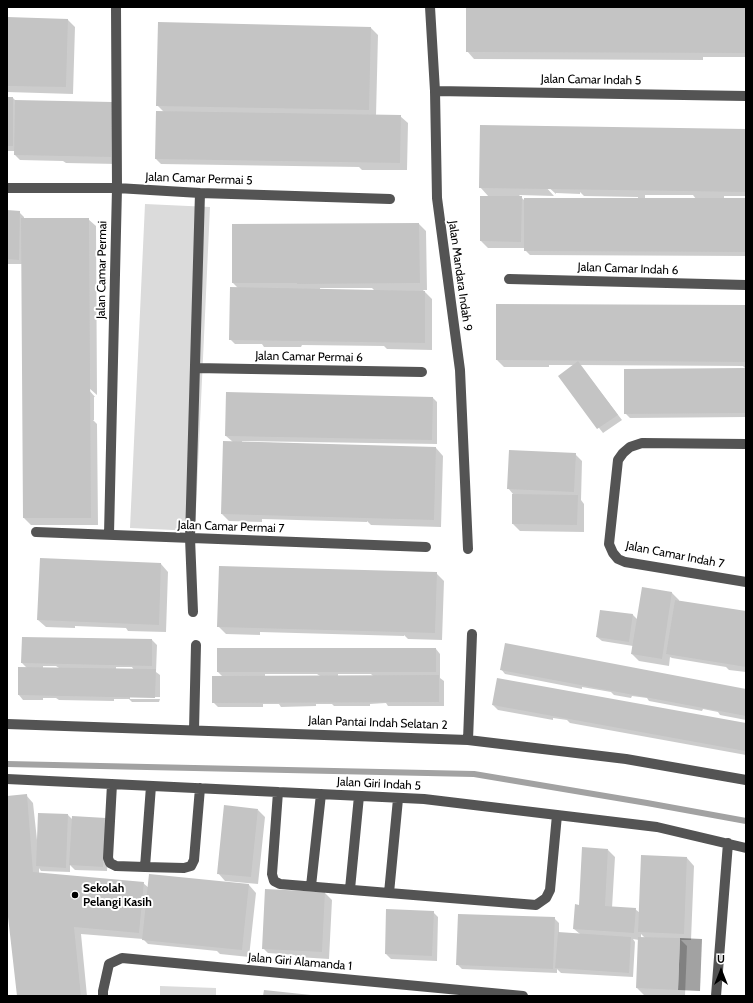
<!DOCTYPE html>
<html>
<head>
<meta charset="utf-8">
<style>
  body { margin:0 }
  #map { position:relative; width:753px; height:1003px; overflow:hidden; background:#fff; font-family:Cabin,sans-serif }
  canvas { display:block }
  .frame { position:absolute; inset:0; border:8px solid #000; pointer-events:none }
  .north { position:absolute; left:701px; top:951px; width:40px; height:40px; -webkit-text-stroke:3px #fff; paint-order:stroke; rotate:0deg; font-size:11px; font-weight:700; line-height:16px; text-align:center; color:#000 }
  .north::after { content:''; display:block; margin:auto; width:14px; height:18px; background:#000; clip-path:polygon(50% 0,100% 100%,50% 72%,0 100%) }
</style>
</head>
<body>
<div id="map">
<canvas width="753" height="1003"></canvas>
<div class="frame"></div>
<div class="north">U</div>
</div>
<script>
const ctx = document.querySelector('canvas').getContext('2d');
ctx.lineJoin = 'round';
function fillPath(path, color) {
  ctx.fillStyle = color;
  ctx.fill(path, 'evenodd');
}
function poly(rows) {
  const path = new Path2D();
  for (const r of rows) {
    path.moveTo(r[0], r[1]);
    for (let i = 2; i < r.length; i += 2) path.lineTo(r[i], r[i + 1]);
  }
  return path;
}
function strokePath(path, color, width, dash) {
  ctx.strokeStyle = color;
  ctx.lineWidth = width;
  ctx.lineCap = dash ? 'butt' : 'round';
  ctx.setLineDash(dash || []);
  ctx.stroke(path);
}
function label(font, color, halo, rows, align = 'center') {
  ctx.font = font + ' Cabin,sans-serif';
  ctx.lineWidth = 4;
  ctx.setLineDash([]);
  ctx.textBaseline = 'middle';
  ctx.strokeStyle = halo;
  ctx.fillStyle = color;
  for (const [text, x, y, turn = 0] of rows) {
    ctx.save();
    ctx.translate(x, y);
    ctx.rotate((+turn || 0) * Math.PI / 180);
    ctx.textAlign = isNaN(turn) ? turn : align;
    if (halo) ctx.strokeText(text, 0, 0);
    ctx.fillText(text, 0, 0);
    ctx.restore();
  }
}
const green = poly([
  [145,204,210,207,195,531,130,528],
  [160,986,216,988,216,996,160,996]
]);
const water = poly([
  [680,938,702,939,700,991,678,990]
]);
const shadow = poly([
  [467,7,746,7,746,57,703,57,703,60,474,59,467,51],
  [7,18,68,20,75,27,73,94,7,92],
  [371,28,378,35,376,116,400,116,408,123,407,170,362,170,359,167,161,164,156,159,157,112,164,112,157,105],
  [7,98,13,98,16,101,112,103,118,164,66,163,63,161,20,160,15,155,15,151,7,151],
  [746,130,746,196,724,196,724,199,746,199,746,256,530,255,525,250,525,248,488,248,481,241,489,197,480,187],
  [546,185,556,194,556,193,580,194,580,192,584,196,638,197,638,199,525,201,519,195,554,196,545,186],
  [645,195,693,195,696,199,645,199],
  [7,212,19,212,24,217,24,219,88,219,96,226,97,395,89,388,89,390,95,397,94,397,94,420,93,420,97,424,98,525,31,525,24,518,22,264,7,264],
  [366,224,419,224,426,231,427,290,423,290,432,299,432,350,387,349,384,346,302,345,301,347,264,347,262,344,235,344,230,339,238,288,233,283],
  [320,288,372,288,375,291,320,290],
  [746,306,746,417,630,418,625,413,746,369,743,366,580,365,622,420,603,433,559,376,575,365,549,365,549,367,504,367,497,360],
  [433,398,437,402,437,444,242,441,242,442,436,448,443,456,441,527,371,525,367,521,367,522,262,519,262,522,229,521,222,514,233,442,226,436],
  [575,454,582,461,581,500,584,504,584,532,520,531,513,524,513,494,508,488],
  [41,559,161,564,168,572,166,632,128,631,126,628,75,626,75,628,46,627,38,620],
  [436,573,444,581,442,640,408,639,404,635,404,636,260,632,260,635,226,634,218,626],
  [643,588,672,593,679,600,679,602,746,612,746,672,729,670,726,667,672,658,670,657,669,666,639,661,632,654,633,646,602,641,597,637,601,611,633,615,638,620],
  [152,640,157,645,156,672,160,675,160,697,130,697,130,699,160,699,159,702,132,702,129,699,114,699,114,701,59,700,56,698,43,698,43,700,23,700,19,695,27,668,22,663],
  [43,666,56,666,59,668,43,668],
  [116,667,132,667,134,670,116,670],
  [436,649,440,654,440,678,444,681,444,706,388,706,386,703,370,704,370,706,334,706,332,704,316,704,316,706,281,707,279,704,263,704,263,707,218,707,213,702,223,677,218,672],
  [265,674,317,674,320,676,265,677],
  [338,674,371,674,373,676,338,676],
  [501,669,746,690,746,720,720,715,718,712,703,709,702,711,649,701,647,698,632,696,631,698,614,695,611,692,582,687,582,689,505,674],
  [493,705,746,724,746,755,570,723,567,720,553,718,553,720,498,710],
  [26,795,33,803,37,840,68,815,73,820,110,824,107,871,75,870,70,865,70,872,41,871,39,868,39,874,143,883,149,888,249,885,256,893,249,957,220,954,217,951,148,944,143,939,81,934,87,996,18,996,10,915,7,915,7,797],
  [258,810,265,817,258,884,225,881,218,873],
  [608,850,615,857,612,908,635,909,640,913,687,858,694,866,691,940,681,940,687,946,685,996,644,995,637,988,639,940,633,939,635,942,633,977,561,973,557,969,557,973,462,969,457,964,554,918,559,923,559,933,580,934,574,929,580,906],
  [641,934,645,938,641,938],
  [325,893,332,900,329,959,297,957,295,955,268,953,263,948],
  [433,912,438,917,437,961,391,959,386,954]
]);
const stream = poly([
  [7,764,474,774,647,803,746,821]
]);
const building = poly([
  [466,7,746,7,746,53,466,52],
  [7,17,68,19,66,87,7,86],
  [158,22,371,27,369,110,156,106],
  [7,97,13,97,13,146,7,146],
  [15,100,112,102,111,157,14,155],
  [156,111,401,115,400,163,155,159],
  [480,125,746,129,746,192,479,188],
  [480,196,522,196,521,242,480,241],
  [524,198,746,198,746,252,524,251],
  [7,210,20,211,19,260,7,259],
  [21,218,89,218,91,518,23,518],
  [419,223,420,283,297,284,297,273,297,283,232,283,232,224],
  [230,287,425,291,425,343,229,340],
  [496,304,746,305,746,362,496,360],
  [578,361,618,415,597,429,558,376],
  [746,368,746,413,624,414,624,369],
  [226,392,433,397,432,440,225,436],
  [223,441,436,447,434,520,221,514],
  [509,450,576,453,574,492,507,489],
  [512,494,578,495,577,525,512,524],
  [40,558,161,563,159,625,37,620],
  [219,566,437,572,435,633,217,627],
  [642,587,672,592,662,659,631,654],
  [675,600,746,611,746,667,666,654],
  [600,610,633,614,629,642,596,637],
  [22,637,152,639,152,666,21,663],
  [505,643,746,689,746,716,500,670],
  [217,648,436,648,436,672,217,672],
  [18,667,156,669,155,698,18,695],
  [439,675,439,702,212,703,212,676],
  [497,678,746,723,746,743,745,751,492,705],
  [27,794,33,872,144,882,139,933,74,927,81,996,17,996,7,908,7,796],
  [224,805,258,809,251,877,217,874],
  [38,813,68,814,66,868,36,866],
  [72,816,106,818,103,867,69,865],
  [582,847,608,849,605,906,636,908,634,933,573,929,575,904,579,905],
  [641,855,687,857,684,934,638,932],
  [149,874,249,884,242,950,142,940],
  [265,889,325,892,322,952,262,949],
  [386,909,434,911,432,956,385,954],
  [458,914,555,917,553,969,456,965],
  [558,932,631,937,629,973,555,968],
  [638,937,680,938,678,990,636,988],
  [264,990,311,995,311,996,263,996]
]);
const minor = poly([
  [430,7,435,91,437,198,460,370,468,549],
  [435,91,746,96],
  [7,188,117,188,200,193,390,199],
  [509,279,746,285],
  [195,368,422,372],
  [746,444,642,443,630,447,623,453,618,460,609,544,613,553,618,559,625,562,746,582],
  [36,532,426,547],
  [109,534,117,188,116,7],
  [193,612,190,538,200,193],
  [7,724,468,740,626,759,746,780],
  [194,730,196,645],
  [468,740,472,634],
  [7,779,424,799,657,827,746,848],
  [112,784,108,858,110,863,116,866,145,867,184,868,191,866,194,860,200,788],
  [278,792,272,874,274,881,280,884,389,893,536,905,546,898,550,890,557,815],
  [145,867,151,786],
  [311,886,321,794],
  [350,889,359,796],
  [389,893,398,799],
  [103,996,103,991,109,964,122,958,523,996],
  [716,996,728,843]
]);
const markers = [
  [75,895,4,"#000"]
];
const streetNames = [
  ["Jalan Camar Indah 5",591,80,1],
  ["Jalan Camar Permai 5",199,179,2],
  ["Jalan Camar Indah 6",628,269,2],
  ["Jalan Camar Permai",102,270,-89],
  ["Jalan Mandara Indah 9",460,276,82],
  ["Jalan Camar Permai 6",309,357,1],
  ["Jalan Camar Permai 7",231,527,2],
  ["Jalan Camar Indah 7",675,555,11],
  ["Jalan Pantai Indah Selatan 2",378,723,2],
  ["Jalan Giri Indah 5",379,784,3],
  ["Jalan Giri Alamanda 1",300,962,5]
];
const poiNames = [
  ["Sekolah",83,888],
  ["Pelangi Kasih",83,902]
];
fillPath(green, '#dbdbdb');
fillPath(water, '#a2a2a2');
fillPath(shadow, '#0003');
strokePath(stream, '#a2a2a2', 6);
fillPath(building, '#c4c4c4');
strokePath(minor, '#545454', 10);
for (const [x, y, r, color] of markers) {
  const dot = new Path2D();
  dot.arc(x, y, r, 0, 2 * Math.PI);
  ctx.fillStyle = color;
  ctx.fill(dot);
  strokePath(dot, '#fff', 1.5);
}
label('12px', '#000', '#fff', streetNames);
label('bold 12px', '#000', '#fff', poiNames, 'left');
</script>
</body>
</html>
